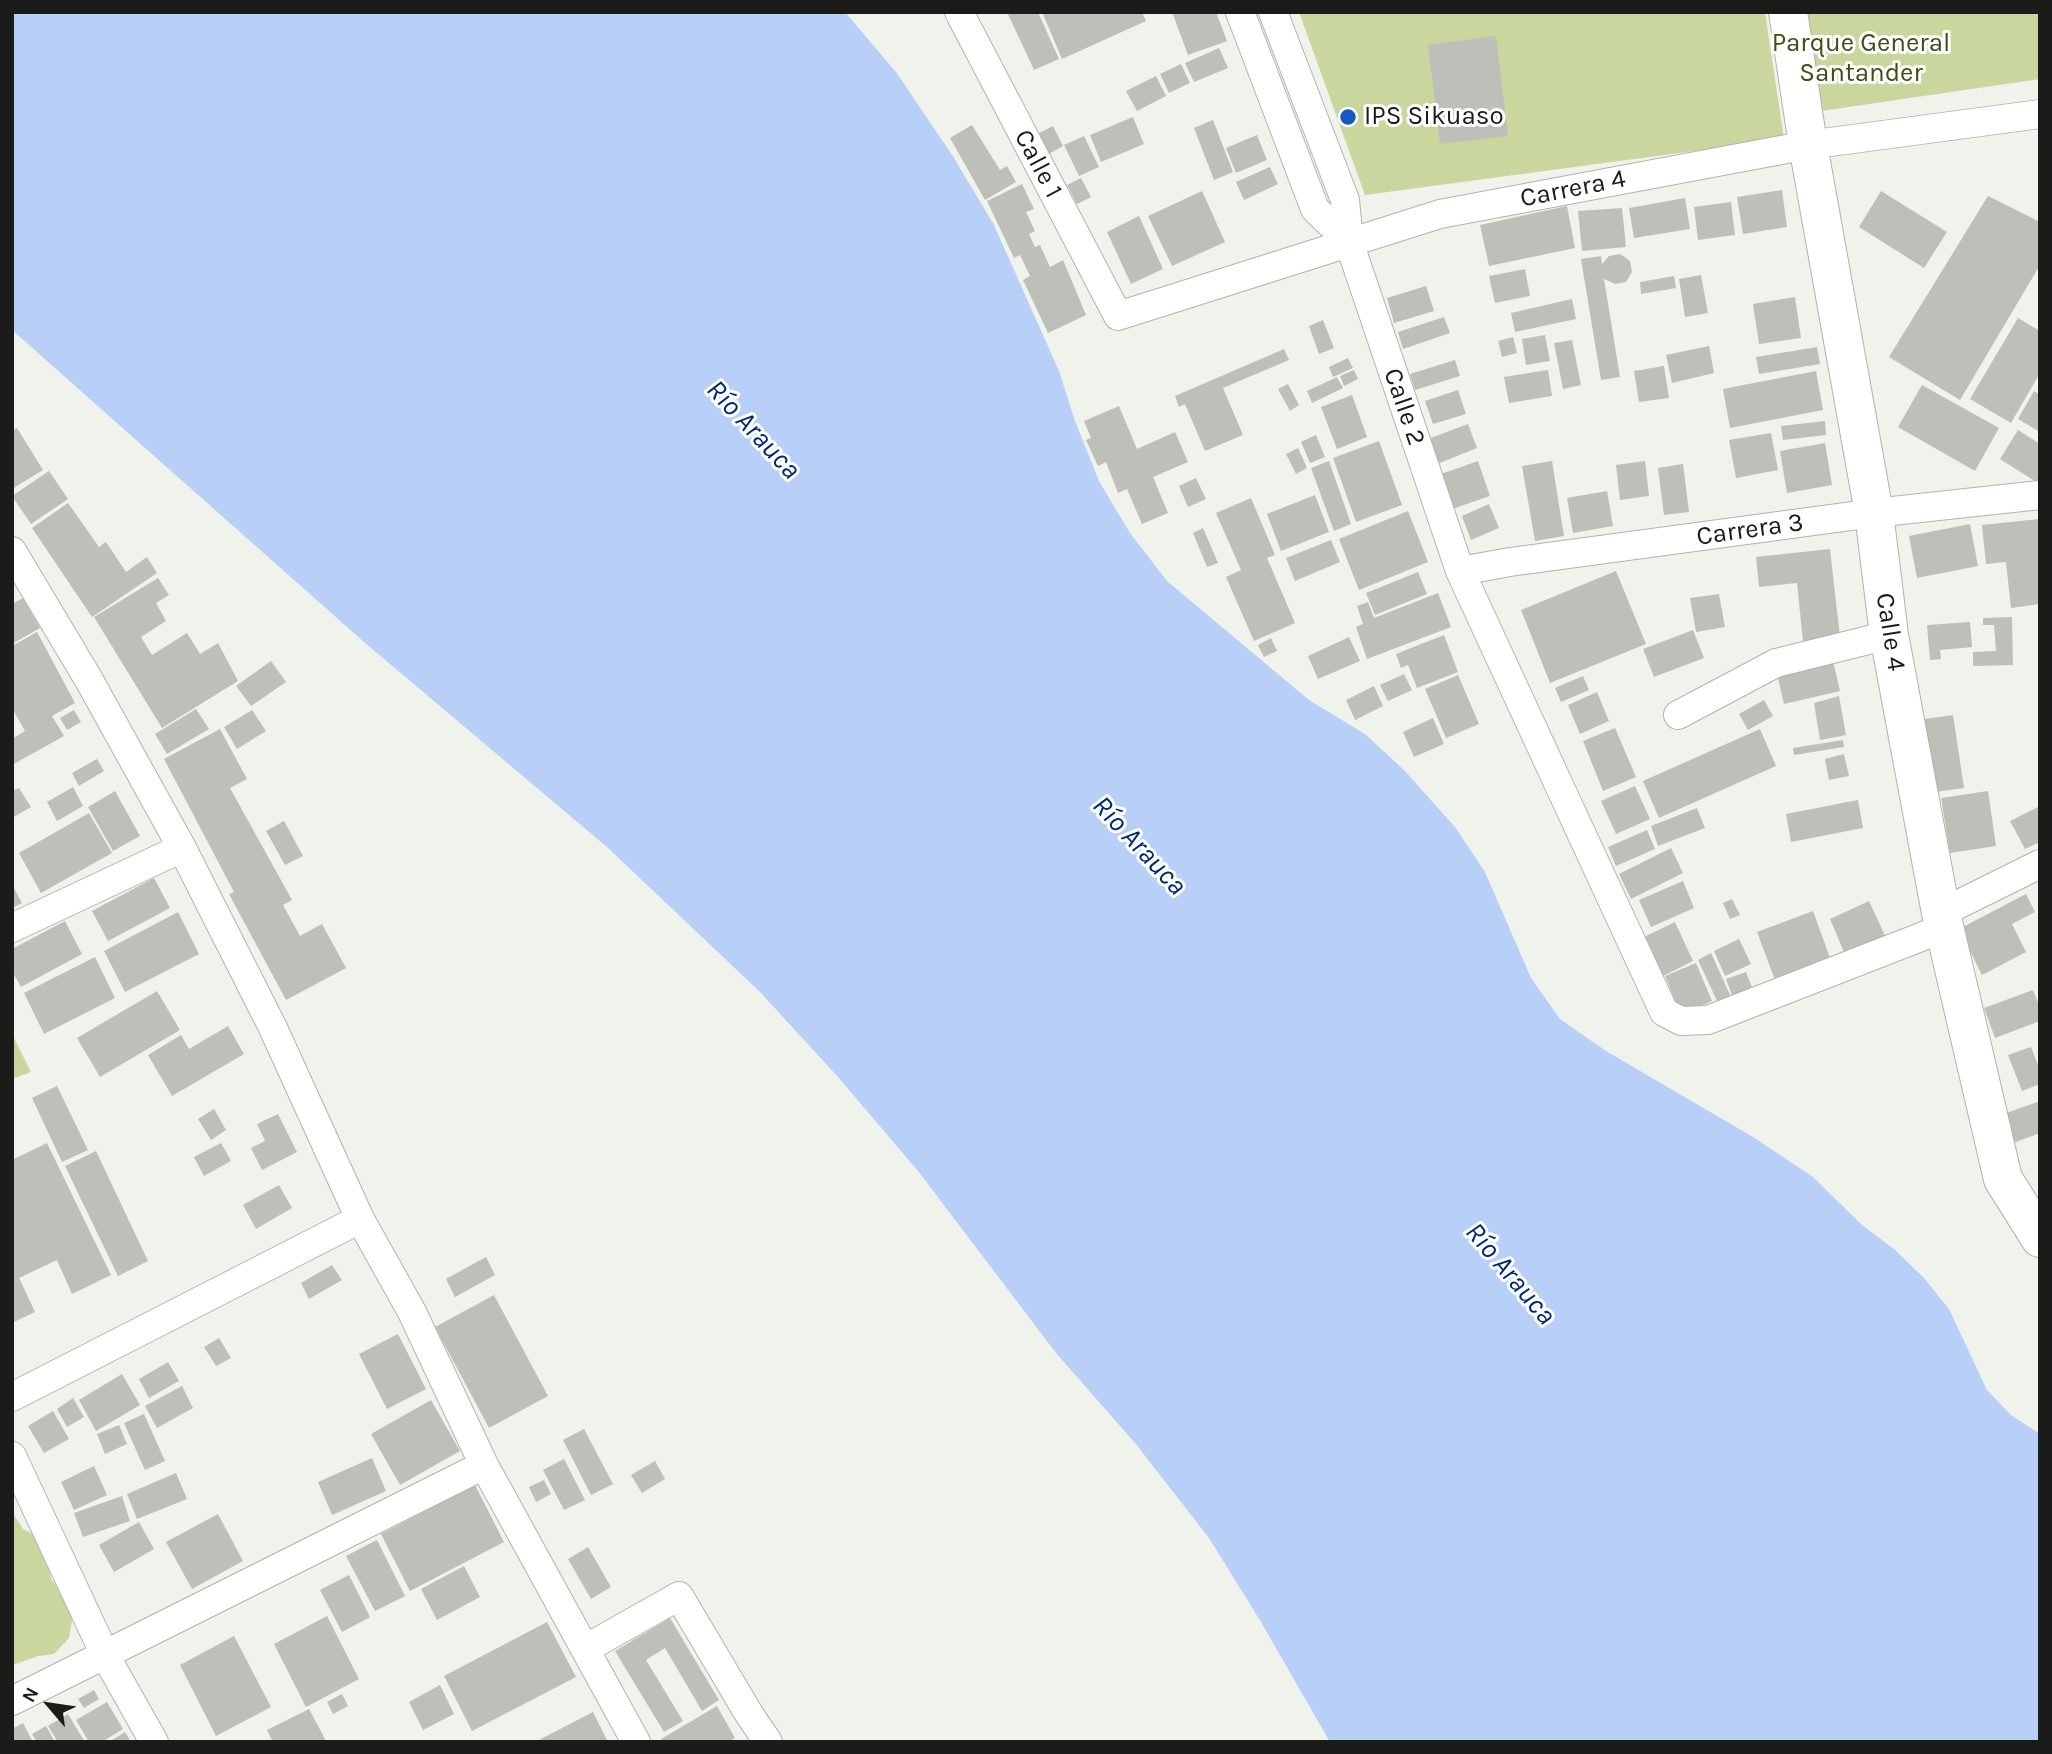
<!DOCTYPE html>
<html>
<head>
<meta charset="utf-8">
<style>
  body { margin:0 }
  #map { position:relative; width:2052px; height:1754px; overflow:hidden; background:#f0f2ec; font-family:Karla,sans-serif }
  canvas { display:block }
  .frame { position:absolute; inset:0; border:14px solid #1b1c19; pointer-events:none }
  .north { position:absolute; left:14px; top:1670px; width:70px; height:70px; -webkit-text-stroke:5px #fff; paint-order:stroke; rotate:299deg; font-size:19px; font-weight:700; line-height:28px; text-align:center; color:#1b1c19 }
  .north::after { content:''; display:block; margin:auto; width:24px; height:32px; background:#1b1c19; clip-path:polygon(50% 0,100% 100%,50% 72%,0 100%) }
</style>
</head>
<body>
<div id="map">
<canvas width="2052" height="1754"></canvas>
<div class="frame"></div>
<div class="north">N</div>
</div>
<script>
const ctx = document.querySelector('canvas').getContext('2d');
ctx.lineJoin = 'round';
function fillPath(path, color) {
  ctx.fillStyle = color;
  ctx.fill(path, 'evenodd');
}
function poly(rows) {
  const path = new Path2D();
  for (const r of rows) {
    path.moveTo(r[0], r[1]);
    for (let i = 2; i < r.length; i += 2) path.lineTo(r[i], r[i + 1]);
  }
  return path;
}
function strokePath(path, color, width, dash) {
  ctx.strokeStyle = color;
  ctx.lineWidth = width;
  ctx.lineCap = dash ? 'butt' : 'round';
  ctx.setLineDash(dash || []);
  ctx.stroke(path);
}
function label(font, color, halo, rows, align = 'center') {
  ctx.font = font + ' Karla,sans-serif';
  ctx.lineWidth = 6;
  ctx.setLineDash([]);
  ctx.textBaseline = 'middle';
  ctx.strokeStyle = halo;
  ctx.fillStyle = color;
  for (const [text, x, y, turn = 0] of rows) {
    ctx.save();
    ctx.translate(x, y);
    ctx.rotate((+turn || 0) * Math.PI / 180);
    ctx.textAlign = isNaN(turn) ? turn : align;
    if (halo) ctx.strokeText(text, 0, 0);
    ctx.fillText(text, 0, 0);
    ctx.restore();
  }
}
const green = poly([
  [1299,12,1765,12,1784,139,1365,195],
  [1807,12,2040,12,2040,79,1821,111],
  [12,1034,31,1072,12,1079],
  [12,1512,23,1529,38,1537,49,1565,51,1579,66,1599,73,1614,69,1638,54,1654,39,1656,12,1665]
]);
const water = poly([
  [12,12,845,12,896,72,954,158,994,225,1059,371,1075,421,1099,481,1130,533,1167,581,1309,700,1365,734,1404,770,1455,827,1485,872,1531,978,1560,1019,1606,1051,1753,1137,1813,1177,1862,1225,1894,1249,1924,1278,1949,1309,1987,1390,2011,1415,2040,1434,2040,1742,1330,1742,1261,1622,1209,1538,1135,1443,1056,1353,918,1171,838,1077,760,992,608,848,364,642,12,330]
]);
const building = poly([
  [1007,12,1038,12,1059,59,1034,70],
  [1042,12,1142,12,1146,21,1062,59],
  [1172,12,1216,12,1227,41,1188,55],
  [1496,36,1508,136,1440,144,1428,45],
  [1219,48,1228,68,1194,82,1185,63],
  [1181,64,1190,83,1169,93,1160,74],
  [1156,76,1166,96,1137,111,1126,91],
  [1133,117,1144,144,1101,162,1090,135],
  [1213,120,1233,172,1214,180,1194,128],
  [972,125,1000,170,1007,166,1016,182,985,200,950,138],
  [1053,126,1063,146,1045,156,1035,135],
  [1257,135,1267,160,1236,173,1226,148],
  [1084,136,1099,167,1079,176,1064,145],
  [1270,167,1278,184,1244,200,1236,182],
  [1081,178,1091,197,1077,204,1067,185],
  [1022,184,1034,209,1026,212,1035,231,1029,234,1035,247,1040,245,1050,267,1063,260,1086,315,1048,333,1023,280,1030,276,1020,255,1014,258,987,201],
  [1782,190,1787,227,1743,234,1737,197],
  [1202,191,1225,242,1172,266,1148,216],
  [1881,191,1947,232,1924,268,1859,227],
  [1988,196,2040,222,2040,265,1960,400,1889,357],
  [1685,198,1690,229,1634,238,1629,208],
  [1731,202,1735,235,1698,240,1694,207],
  [1567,206,1575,248,1489,266,1480,225],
  [1622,208,1626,247,1582,251,1578,211],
  [1139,216,1163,269,1131,284,1107,232],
  [1620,254,1630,261,1632,272,1626,282,1615,284,1604,279,1620,377,1601,380,1581,259,1601,256,1602,264,1609,256],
  [1525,269,1530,296,1495,303,1489,276],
  [1701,275,1708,313,1685,317,1679,279],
  [1674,276,1676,288,1641,294,1640,282],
  [1426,286,1434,311,1394,323,1387,298],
  [1795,297,1801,338,1759,344,1753,304],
  [1572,299,1576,319,1515,332,1511,313],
  [1444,317,1450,333,1403,349,1398,332],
  [2018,318,2040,331,2040,373,2011,423,1970,399],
  [1323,320,1334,348,1319,354,1309,326],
  [1545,335,1550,361,1526,365,1522,339],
  [1513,337,1517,353,1502,357,1498,341],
  [1572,340,1581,385,1563,389,1554,343],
  [1709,346,1714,373,1672,383,1666,355],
  [1817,347,1820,364,1759,374,1756,357],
  [1284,349,1289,360,1223,388,1243,435,1205,451,1185,404,1179,407,1175,396],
  [1348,358,1353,368,1333,377,1329,367],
  [1455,360,1460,376,1415,390,1410,374],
  [1664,366,1669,398,1639,402,1634,371],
  [1354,370,1358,379,1344,386,1340,376],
  [1548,370,1552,396,1509,403,1504,377],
  [1816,371,1823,410,1730,428,1723,389],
  [1337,377,1343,388,1312,403,1307,391],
  [1288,384,1299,405,1290,411,1278,389],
  [1922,385,1999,428,1975,471,1898,427],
  [1458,390,1466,414,1433,424,1425,401],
  [2034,391,2040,395,2040,432,2018,419],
  [1352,395,1367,437,1337,449,1321,407],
  [1119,406,1137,449,1175,432,1188,462,1153,477,1168,513,1142,524,1127,489,1118,493,1106,462,1098,466,1086,440,1091,438,1084,421],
  [1825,421,1826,435,1783,440,1781,426],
  [1468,424,1477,448,1437,464,1428,439],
  [17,428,43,470,12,489,12,431],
  [2018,430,2040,444,2038,483,2000,459],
  [1771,433,1778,470,1736,478,1729,440],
  [1316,435,1325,457,1310,463,1301,442],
  [1379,441,1402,505,1356,522,1333,458],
  [1825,443,1832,485,1787,493,1780,451],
  [1298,448,1307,468,1296,474,1286,454],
  [1329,461,1351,524,1334,531,1311,468],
  [1478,461,1490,496,1452,509,1441,474],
  [1552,461,1564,536,1535,541,1522,466],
  [1645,461,1649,496,1620,500,1616,465],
  [1683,464,1689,512,1664,515,1658,468],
  [49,471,68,499,31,524,12,496],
  [1196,478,1206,499,1188,507,1179,486],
  [1607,491,1613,526,1573,533,1567,498],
  [1315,495,1329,532,1281,551,1267,514],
  [1251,498,1275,555,1267,558,1295,623,1254,641,1226,577,1241,570,1216,513],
  [68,503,99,547,106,542,126,572,147,557,157,573,92,617,32,528],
  [1489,504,1499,528,1471,540,1462,516],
  [1408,511,1428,562,1359,590,1339,539],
  [2040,519,2040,604,2011,608,2006,562,1986,564,1982,525],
  [1970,524,1978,566,1917,578,1909,536],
  [1203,528,1218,563,1207,567,1193,533],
  [1331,540,1340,562,1295,581,1286,558],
  [1830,549,1840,637,1803,641,1797,583,1759,587,1756,557],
  [1616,571,1646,644,1550,683,1521,610],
  [1418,572,1427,594,1375,615,1366,593],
  [158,578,169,595,156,603,166,621,141,637,152,655,187,633,200,654,218,643,238,681,162,728,94,617],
  [1438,593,1451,627,1367,659,1356,627,1363,624,1357,606,1368,602,1374,618],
  [1719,594,1725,627,1696,632,1690,598],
  [23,598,40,628,12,644,12,604],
  [2012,617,2013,665,1973,666,1973,652,1996,651,1994,625,1983,625,1983,618],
  [1970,622,1972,647,1940,650,1941,659,1930,660,1927,625],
  [1693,630,1704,658,1654,677,1643,649],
  [37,632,75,703,52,716,64,736,12,765,12,739,25,731,12,708,12,646],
  [1444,635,1458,672,1417,688,1408,665,1401,668,1396,654],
  [1349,637,1360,661,1318,679,1308,656],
  [1271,638,1277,651,1264,657,1258,645],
  [271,661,286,682,251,706,236,686],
  [1833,661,1840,691,1784,704,1777,674],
  [1404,674,1412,690,1388,701,1380,685],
  [1458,675,1479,724,1446,738,1425,689],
  [1583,676,1589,690,1561,702,1555,688],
  [1374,686,1383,706,1355,720,1346,700],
  [1597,692,1609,721,1580,734,1568,705],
  [1839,696,1846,735,1820,740,1814,703],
  [1764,700,1773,716,1748,730,1739,714],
  [196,709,209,729,167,754,155,734],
  [74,710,81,722,67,730,60,718],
  [252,710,266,731,237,749,224,727],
  [1953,715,1964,788,1928,793,1918,720],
  [1433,718,1444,744,1414,757,1403,732],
  [1615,728,1636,777,1603,791,1583,741],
  [220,729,247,779,230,788,292,900,283,905,300,936,322,924,346,968,286,1000,229,894,234,892,164,759],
  [1760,729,1776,766,1659,818,1643,781],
  [1843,740,1844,747,1794,755,1793,748],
  [1844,754,1849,776,1829,780,1825,759],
  [97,759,104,771,79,786,72,773],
  [1635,786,1650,819,1616,834,1601,801],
  [73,787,83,806,57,821,47,802],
  [19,788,31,807,12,818,12,791],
  [115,791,140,836,113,851,88,807],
  [1988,791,1996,846,1950,853,1941,798],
  [1858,800,1863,828,1791,842,1786,814],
  [2040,806,2040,842,2025,849,2010,821],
  [1697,808,1705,828,1658,846,1651,826],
  [89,813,112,853,41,893,19,853],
  [284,821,303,856,285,865,266,831],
  [1647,830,1655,849,1616,866,1608,847],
  [1671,848,1683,873,1631,899,1619,874],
  [154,878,170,908,108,941,92,911],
  [1683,881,1694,908,1651,927,1639,900],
  [12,884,22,903,12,908],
  [2026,894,2035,912,2012,924,2026,952,1982,975,1959,929],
  [1732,899,1740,915,1730,919,1723,903],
  [1869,901,1887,940,1847,959,1830,919],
  [1813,911,1830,958,1775,980,1757,932],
  [178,912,199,954,125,992,104,951],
  [65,921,82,954,21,987,12,971,12,949],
  [1675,922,1693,961,1659,978,1640,939],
  [1739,939,1751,964,1725,976,1714,951],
  [1711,953,1731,997,1718,1003,1698,960],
  [95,957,115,998,44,1034,24,993],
  [1696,963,1712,1001,1681,1015,1665,976],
  [1746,972,1753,990,1733,998,1726,979],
  [2033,990,2040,1008,2040,1021,1995,1038,1984,1008],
  [157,991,180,1030,100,1077,77,1038],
  [228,1026,244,1054,172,1096,148,1055,181,1035,189,1049],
  [2031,1047,2040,1070,2040,1084,2022,1091,2008,1055],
  [57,1086,88,1150,62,1162,32,1098],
  [2040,1101,2040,1133,2008,1145,1998,1116],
  [214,1109,226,1130,211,1140,198,1119],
  [278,1114,297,1152,262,1170,251,1148,265,1141,257,1124],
  [47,1143,111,1275,72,1294,57,1260,19,1278,35,1312,12,1323,12,1160],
  [221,1143,231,1161,204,1176,194,1157],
  [96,1151,148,1261,118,1276,65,1166],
  [279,1185,292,1208,256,1229,243,1205],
  [486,1257,495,1275,455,1297,446,1279],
  [332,1265,342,1280,309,1299,301,1283],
  [494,1295,548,1396,489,1428,435,1327],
  [398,1334,426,1389,387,1409,359,1354],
  [219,1338,231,1358,216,1366,204,1347],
  [168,1362,179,1381,149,1398,139,1379],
  [122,1374,140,1405,96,1431,79,1400],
  [182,1386,193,1408,157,1428,145,1406],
  [73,1398,84,1417,67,1427,57,1409],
  [431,1400,460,1451,400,1485,371,1434],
  [53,1411,69,1439,44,1453,28,1426],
  [144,1414,165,1461,145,1470,124,1423],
  [119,1425,127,1444,105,1454,97,1434],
  [584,1429,613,1484,591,1495,563,1440],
  [372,1458,386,1491,332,1515,318,1482],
  [564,1459,585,1500,564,1510,543,1470],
  [655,1461,665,1479,642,1493,631,1475],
  [94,1466,107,1495,74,1510,61,1482],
  [176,1473,187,1499,137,1519,127,1494],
  [544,1480,551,1494,536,1502,529,1487],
  [475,1485,504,1542,410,1591,381,1534],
  [122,1496,130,1521,83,1537,74,1513],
  [218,1514,243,1561,192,1589,166,1542],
  [139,1522,154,1549,114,1572,99,1545],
  [377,1540,405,1596,375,1611,346,1556],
  [588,1547,611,1587,591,1599,568,1559],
  [464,1566,480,1597,437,1620,421,1589],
  [349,1575,370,1617,342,1632,320,1590],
  [327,1616,359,1679,306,1707,274,1644],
  [670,1618,719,1700,702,1711,665,1648,646,1660,683,1721,664,1732,615,1651],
  [547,1622,576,1677,472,1731,444,1676],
  [234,1636,271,1707,216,1736,180,1665],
  [440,1685,454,1714,423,1730,409,1702],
  [94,1690,99,1699,84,1708,78,1699],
  [342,1694,348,1706,333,1714,327,1702],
  [107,1702,123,1729,102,1742,89,1742,76,1720],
  [717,1706,735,1738,728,1742,663,1742,661,1739],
  [309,1709,325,1739,321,1742,273,1742,267,1730],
  [593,1712,607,1740,603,1742,535,1742],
  [68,1714,85,1742,58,1742,48,1726],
  [23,1723,33,1742,12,1742,12,1729],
  [46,1726,55,1742,37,1742,32,1734],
  [125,1732,131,1742,109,1742]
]);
const street = poly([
  [959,12,1118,316,1440,214,1808,145,2040,114],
  [1240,12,1315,209,1349,242],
  [1273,12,1345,200,1349,242,1460,571,1664,1012,1681,1021,1708,1020,1944,928],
  [12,551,89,680,182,848,273,1028,360,1219,412,1312,484,1465,636,1742],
  [1460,571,1510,562,1874,513,2040,495],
  [1678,715,1776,663,1889,635],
  [1941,913,2040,864],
  [12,928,182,848],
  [12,1397,360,1219],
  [12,1456,105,1655,154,1742],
  [585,1649,679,1596,749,1714,768,1742],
  [12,1701,484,1465]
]);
const secondary = poly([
  [1788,12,1808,145,1874,513,1889,635,1941,913,2003,1179,2040,1238]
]);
const markers = [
  [1348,117,9,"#1658c3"]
];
const parkNames = [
  ["Parque General",1861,44],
  ["Santander",1861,74]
];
const poiNames = [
  ["IPS Sikuaso",1364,117]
];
const streetNames = [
  ["Calle 1",1038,164,62],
  ["Carrera 4",1573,189,-11],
  ["Calle 2",1404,407,71],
  ["Carrera 3",1750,530,-8],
  ["Calle 4",1890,632,81]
];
const waterNames = [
  ["Río Arauca",753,430,47],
  ["Río Arauca",1139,846,47],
  ["Río Arauca",1510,1274,50]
];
fillPath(green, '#c9d69e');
fillPath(water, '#b8d0f7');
fillPath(building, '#bdbfb8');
strokePath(street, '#b2b3ad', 30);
strokePath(secondary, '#b2b3ad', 40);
strokePath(street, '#fff', 28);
strokePath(secondary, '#fff', 38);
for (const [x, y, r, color] of markers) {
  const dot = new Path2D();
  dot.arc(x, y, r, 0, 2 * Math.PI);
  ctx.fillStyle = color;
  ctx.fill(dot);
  strokePath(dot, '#fff', 2.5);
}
label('26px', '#424c14', '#fff', parkNames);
label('26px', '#1b1c19', '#fff', poiNames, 'left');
label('26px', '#1b1c19', '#fff', streetNames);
label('italic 28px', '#002a71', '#fff', waterNames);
</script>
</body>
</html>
